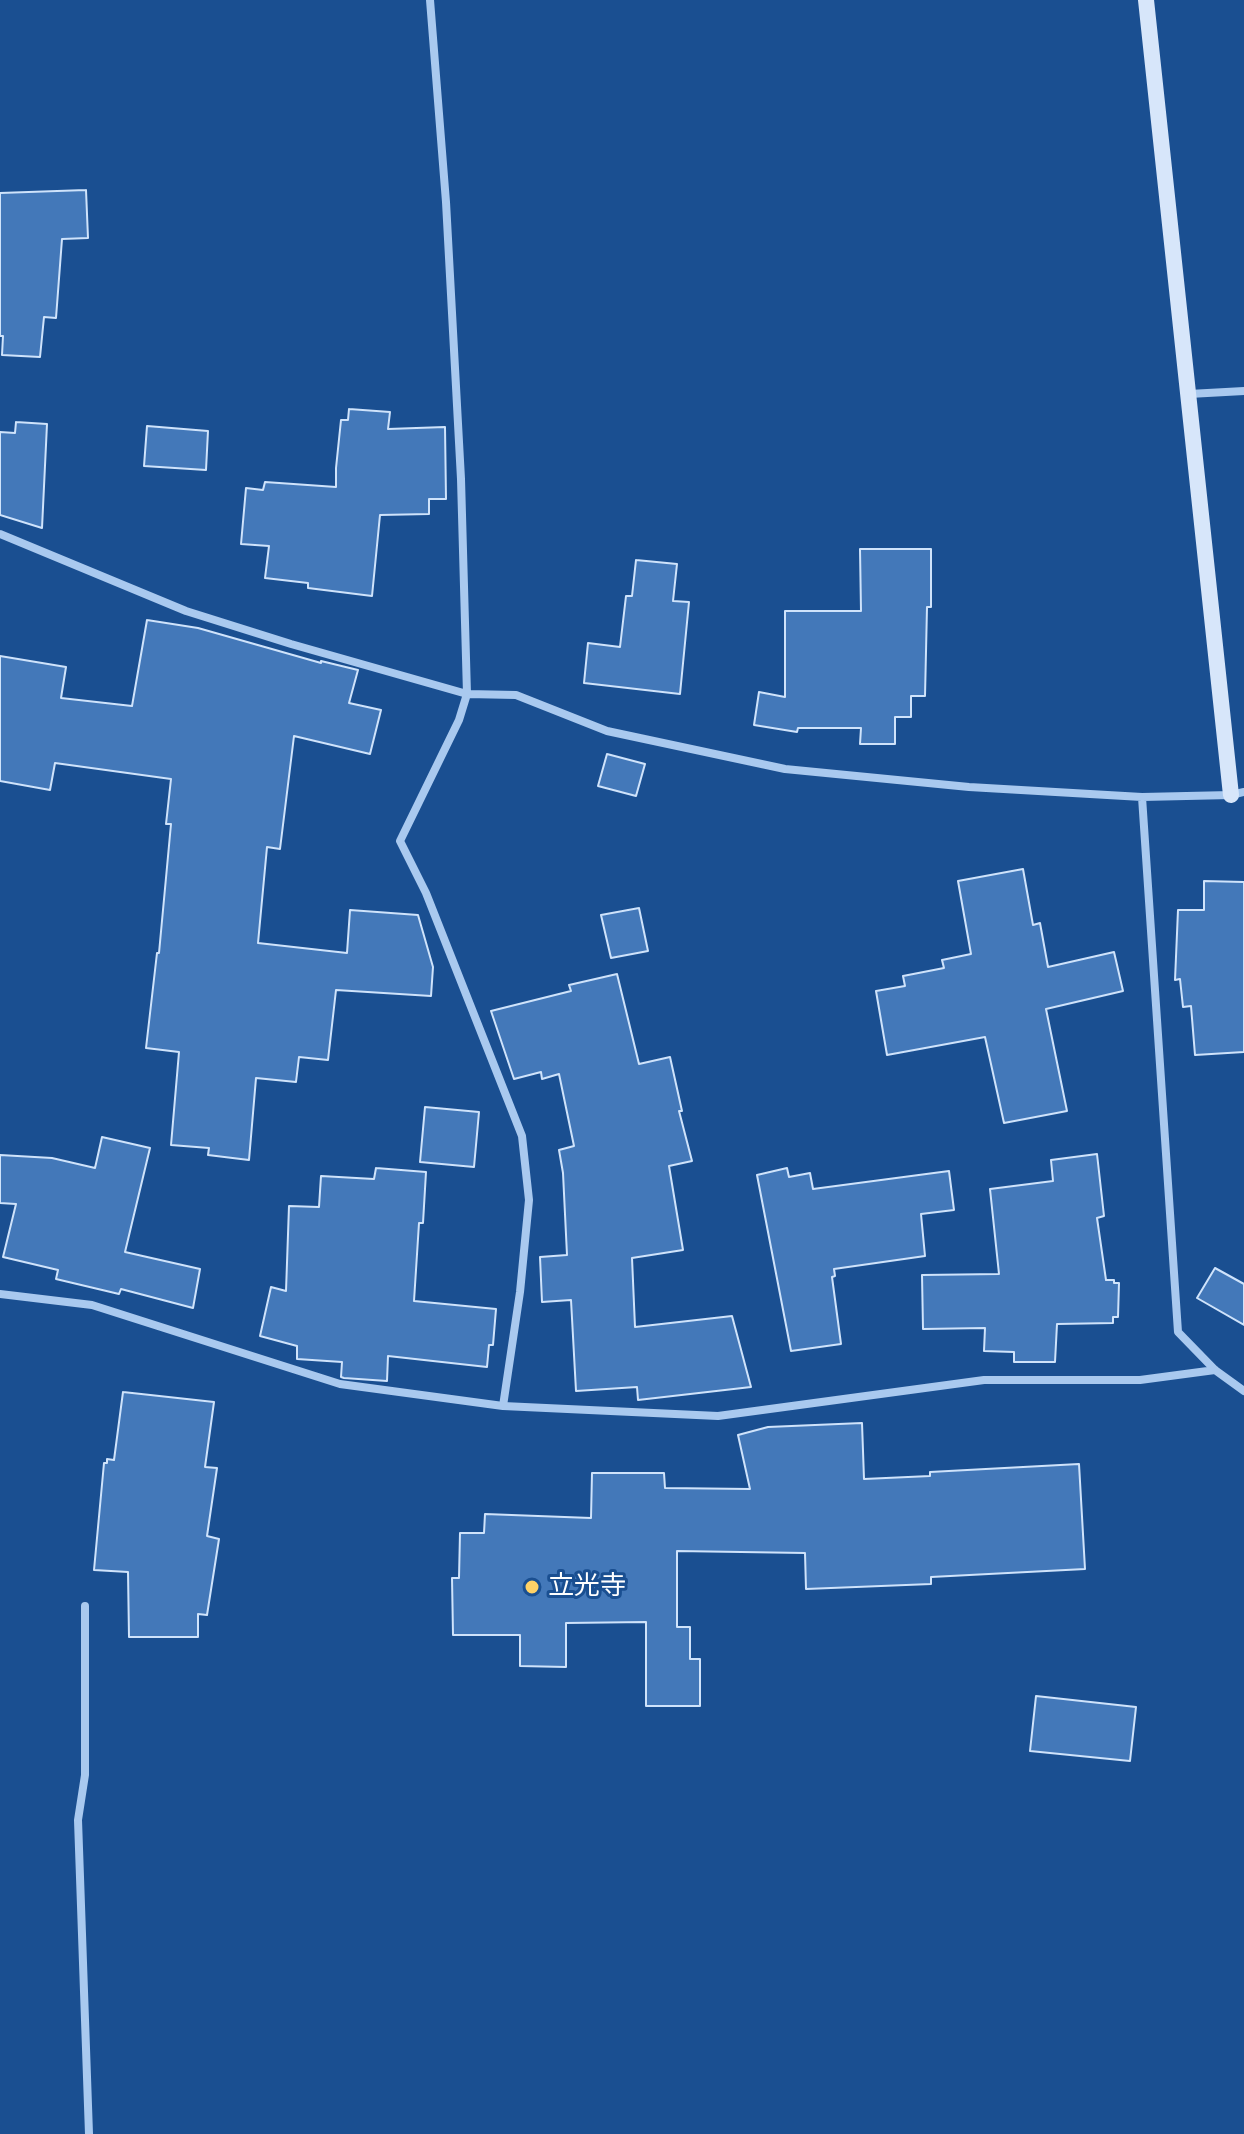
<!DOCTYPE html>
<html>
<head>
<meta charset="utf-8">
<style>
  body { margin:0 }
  canvas { display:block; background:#1a4f91 }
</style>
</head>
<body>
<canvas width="1244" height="2134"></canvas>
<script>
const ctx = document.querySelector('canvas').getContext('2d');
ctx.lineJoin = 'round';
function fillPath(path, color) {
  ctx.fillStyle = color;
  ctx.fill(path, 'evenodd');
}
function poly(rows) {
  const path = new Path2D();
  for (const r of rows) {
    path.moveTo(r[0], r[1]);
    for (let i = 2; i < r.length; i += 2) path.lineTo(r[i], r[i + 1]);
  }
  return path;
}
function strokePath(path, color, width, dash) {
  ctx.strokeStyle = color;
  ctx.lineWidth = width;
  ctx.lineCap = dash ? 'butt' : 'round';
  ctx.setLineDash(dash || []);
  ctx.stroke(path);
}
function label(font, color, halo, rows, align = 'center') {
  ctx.font = font + ' "Fira Sans","Noto Sans JP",sans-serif';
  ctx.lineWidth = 6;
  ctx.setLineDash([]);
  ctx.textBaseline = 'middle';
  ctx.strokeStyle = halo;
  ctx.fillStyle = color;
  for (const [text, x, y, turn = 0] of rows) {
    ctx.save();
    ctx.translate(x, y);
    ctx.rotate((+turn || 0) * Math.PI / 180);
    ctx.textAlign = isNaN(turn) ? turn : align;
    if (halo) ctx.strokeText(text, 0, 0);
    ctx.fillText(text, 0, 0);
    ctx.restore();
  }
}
const building = poly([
  [86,190,88,238,62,239,56,318,44,317,40,357,2,355,3,336,0,336,0,193,86,190],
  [349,409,390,412,388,429,445,427,446,499,429,499,429,514,380,515,372,596,308,588,308,583,265,578,269,546,241,544,246,488,263,490,265,482,336,487,336,468,341,420,348,420,349,409],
  [16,422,47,424,42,528,0,515,0,432,15,433,16,422],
  [147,426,208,431,206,470,144,466,147,426],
  [860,549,931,549,931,607,927,607,925,696,911,696,911,717,895,717,895,744,860,744,861,728,798,728,797,732,754,725,759,692,785,697,785,611,861,611,860,549],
  [636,560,677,564,673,601,689,602,680,694,584,683,588,643,620,647,626,596,632,596,636,560],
  [147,620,198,628,321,663,321,661,358,670,349,703,381,710,370,754,294,736,280,849,267,847,258,943,347,953,350,910,418,915,433,967,431,996,336,990,328,1060,299,1057,296,1082,256,1078,249,1160,208,1155,209,1148,171,1145,179,1052,146,1048,157,953,159,953,171,824,166,824,171,779,55,763,50,790,0,781,0,656,66,667,61,698,132,706,147,620],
  [607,754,645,764,636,796,598,786,607,754],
  [1023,869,1033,925,1040,923,1048,967,1114,952,1123,991,1046,1009,1067,1111,1004,1123,985,1037,887,1055,876,991,905,986,903,976,944,968,942,960,971,954,958,881,1023,869],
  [1204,881,1244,882,1244,1052,1195,1055,1191,1006,1183,1007,1180,979,1175,980,1178,910,1204,910,1204,881],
  [639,908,648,951,611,958,601,915,639,908],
  [617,974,639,1064,670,1057,682,1111,679,1111,692,1161,669,1166,683,1250,632,1258,635,1327,732,1316,751,1387,638,1400,637,1387,576,1391,571,1300,542,1302,540,1257,567,1255,563,1173,559,1150,574,1146,559,1074,542,1079,541,1072,514,1079,491,1011,571,991,569,985,617,974],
  [425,1107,479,1112,474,1167,420,1162,425,1107],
  [102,1137,150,1148,125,1252,200,1269,193,1308,121,1289,119,1294,56,1279,58,1270,3,1257,16,1204,0,1203,0,1155,52,1158,95,1168,102,1137],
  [1097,1154,1104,1216,1097,1218,1106,1280,1114,1280,1114,1283,1119,1283,1118,1317,1113,1317,1113,1323,1057,1324,1055,1362,1014,1362,1014,1352,984,1351,985,1328,923,1329,922,1275,999,1274,990,1189,1053,1181,1051,1160,1097,1154],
  [376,1168,426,1172,423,1223,419,1223,414,1301,496,1309,493,1345,489,1345,487,1367,388,1356,387,1381,344,1378,341,1377,342,1362,297,1359,297,1346,260,1336,271,1287,286,1291,289,1206,319,1207,321,1176,374,1179,376,1168],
  [787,1168,789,1177,810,1173,813,1189,949,1171,954,1210,921,1214,925,1256,834,1269,835,1276,832,1277,841,1344,791,1351,757,1175,787,1168],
  [1215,1268,1244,1284,1244,1325,1197,1298,1215,1268],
  [123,1392,214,1402,205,1467,217,1468,207,1536,219,1539,207,1615,198,1614,198,1637,129,1637,128,1572,94,1570,104,1463,107,1463,107,1459,114,1460,123,1392],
  [862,1423,864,1479,930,1476,930,1472,1079,1464,1085,1569,931,1577,931,1584,806,1589,805,1553,677,1551,677,1627,690,1627,690,1659,700,1659,700,1706,646,1706,646,1622,566,1623,566,1667,520,1666,520,1635,453,1635,452,1578,459,1578,460,1533,484,1533,485,1514,591,1518,592,1473,664,1473,665,1488,750,1489,738,1435,768,1427,862,1423],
  [1036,1696,1136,1707,1130,1761,1030,1751,1036,1696]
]);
const street = poly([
  [430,0,446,202,461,479,467,694,459,720,400,841,426,893,522,1136,529,1200,520,1292,503,1406],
  [1189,394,1244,391],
  [0,534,186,611,291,644,467,694,516,695,607,731,785,769,969,787,1142,797,1231,795,1244,792],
  [1142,797,1178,1332,1215,1370,1244,1391],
  [0,1294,92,1305,340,1384,503,1406,718,1416,984,1380,1140,1380,1215,1370],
  [85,1606,85,1775,78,1820,89,2134]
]);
const secondary = poly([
  [1146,0,1231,795]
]);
const markers = [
  [532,1587,8,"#ffd267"]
];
const poiNames = [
  ["立光寺",548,1587]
];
fillPath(building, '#4378b9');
strokePath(building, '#cfe3fb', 2);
strokePath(street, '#a9c9ef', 8);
strokePath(secondary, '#d7e6fa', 16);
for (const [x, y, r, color] of markers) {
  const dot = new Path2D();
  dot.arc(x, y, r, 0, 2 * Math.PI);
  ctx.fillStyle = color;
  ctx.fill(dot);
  strokePath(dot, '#1a4f91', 3);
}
label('26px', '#fff', '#1a4f91', poiNames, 'left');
</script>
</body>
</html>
